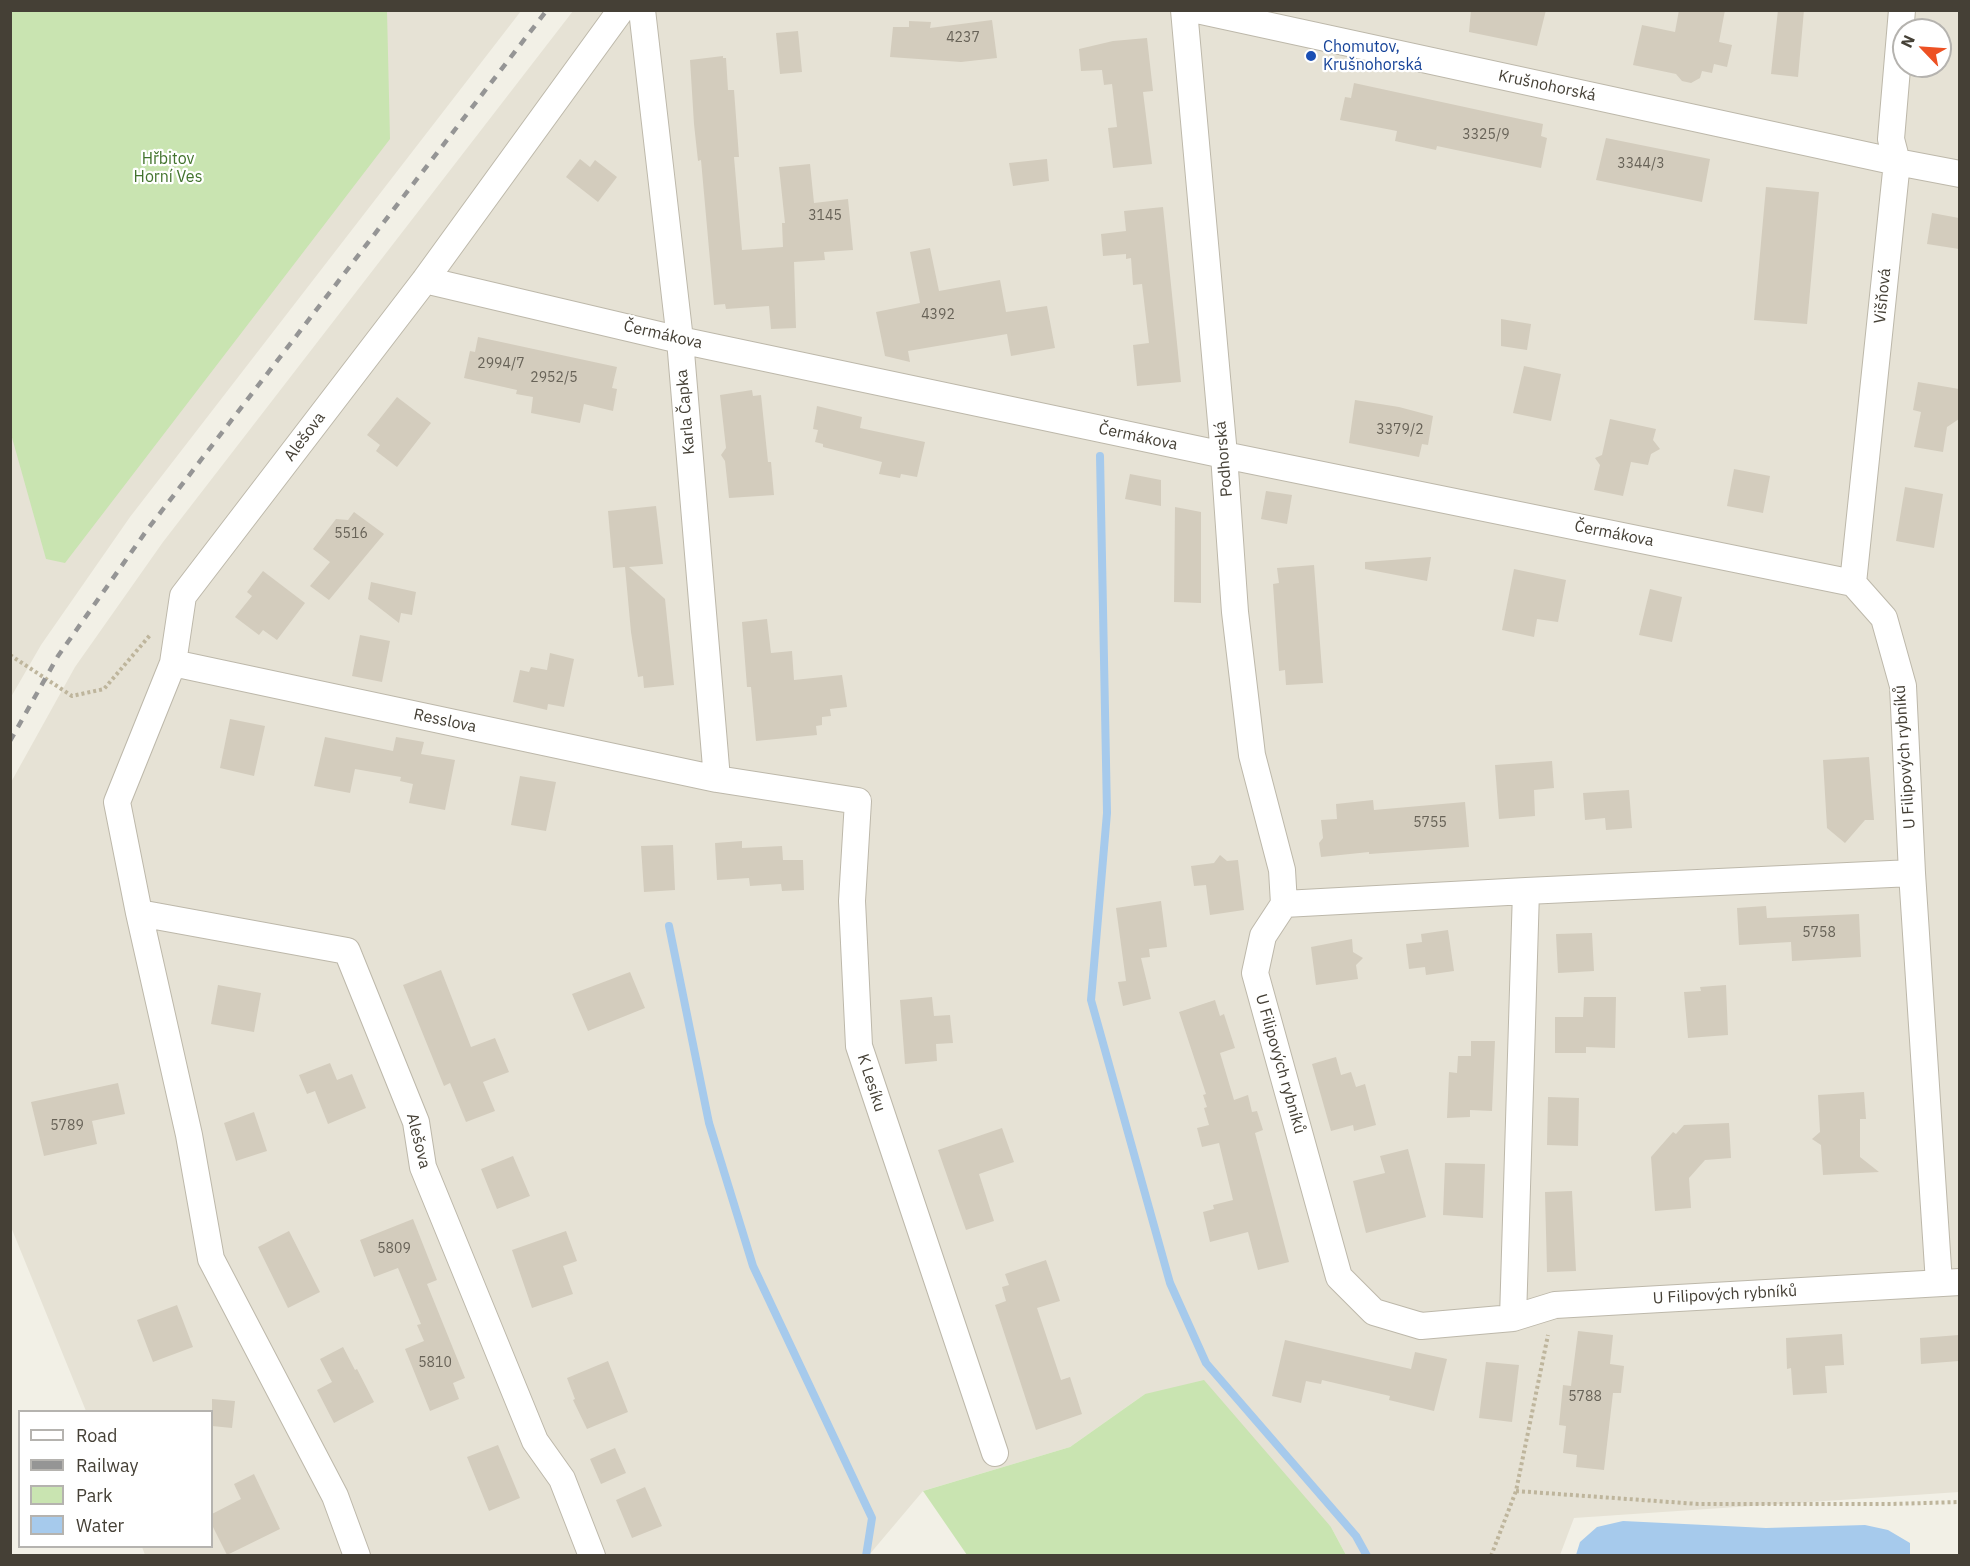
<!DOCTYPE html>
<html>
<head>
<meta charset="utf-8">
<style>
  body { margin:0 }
  #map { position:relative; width:1970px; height:1566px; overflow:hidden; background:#f2f0e6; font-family:"IBM Plex Sans",sans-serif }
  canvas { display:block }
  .frame { position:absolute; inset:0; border:12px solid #454036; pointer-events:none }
  .legend { position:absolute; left:18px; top:1410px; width:195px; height:138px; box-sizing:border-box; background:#fff; border:2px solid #b5b3af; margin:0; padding:8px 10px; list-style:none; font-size:18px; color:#454036 }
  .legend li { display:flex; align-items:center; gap:12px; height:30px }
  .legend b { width:30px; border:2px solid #b5b3af }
  .north { position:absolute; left:1892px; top:18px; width:60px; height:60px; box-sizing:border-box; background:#fff; border:2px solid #b5b3af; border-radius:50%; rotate:295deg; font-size:16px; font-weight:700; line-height:24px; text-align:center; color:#454036 }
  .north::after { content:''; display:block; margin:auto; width:21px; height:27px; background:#ed5123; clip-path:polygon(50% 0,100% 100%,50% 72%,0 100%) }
</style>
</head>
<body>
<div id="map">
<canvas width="1970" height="1566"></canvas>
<div class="frame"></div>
<ul class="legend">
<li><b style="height:8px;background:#fff"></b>Road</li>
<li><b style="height:8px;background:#959595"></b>Railway</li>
<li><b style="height:16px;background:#c9e4b1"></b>Park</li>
<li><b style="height:16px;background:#a6caec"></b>Water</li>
</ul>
<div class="north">N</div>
</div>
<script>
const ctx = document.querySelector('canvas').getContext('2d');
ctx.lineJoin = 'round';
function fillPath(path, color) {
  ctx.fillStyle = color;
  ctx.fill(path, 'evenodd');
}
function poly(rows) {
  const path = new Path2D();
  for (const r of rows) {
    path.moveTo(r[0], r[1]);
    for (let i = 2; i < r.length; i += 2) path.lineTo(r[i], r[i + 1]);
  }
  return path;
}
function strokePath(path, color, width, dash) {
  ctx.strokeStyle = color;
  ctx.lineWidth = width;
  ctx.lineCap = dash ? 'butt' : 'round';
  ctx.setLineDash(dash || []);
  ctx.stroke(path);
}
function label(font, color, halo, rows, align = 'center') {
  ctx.font = font + ' "IBM Plex Sans",sans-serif';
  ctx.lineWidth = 4.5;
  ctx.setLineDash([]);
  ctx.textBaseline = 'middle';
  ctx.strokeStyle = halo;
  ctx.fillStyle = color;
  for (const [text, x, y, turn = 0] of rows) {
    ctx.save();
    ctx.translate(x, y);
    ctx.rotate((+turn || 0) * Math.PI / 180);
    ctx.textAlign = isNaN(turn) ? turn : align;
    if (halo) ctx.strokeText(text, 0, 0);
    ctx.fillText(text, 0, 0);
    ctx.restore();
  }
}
const residential = poly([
  [11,11,521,11,130,517,41,645,11,697],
  [573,11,1959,11,1959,1492,1574,1518,1560,1555,1346,1555,1331,1527,1145,1394,1070,1447,923,1491,869,1555,145,1555,142,1547,212,1546,212,1412,86,1411,11,1227,10,784,75,667,163,542],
  [1904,30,1940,30,1940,66,1904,66]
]);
const green = poly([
  [11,10,387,11,390,139,65,563,46,559,11,434],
  [1204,1380,1331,1527,1346,1555,967,1555,923,1491,1070,1447,1145,1394]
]);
const water = poly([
  [1623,1521,1766,1528,1865,1525,1888,1530,1910,1543,1910,1555,1576,1555,1580,1542,1597,1527]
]);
const stream = poly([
  [1100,456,1107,813,1091,1000,1170,1283,1206,1363,1356,1536,1367,1556],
  [669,926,709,1123,753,1266,872,1518,866,1556]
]);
const building = poly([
  [1471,10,1546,10,1537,46,1469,32],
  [1679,10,1725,10,1719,42,1732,45,1727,67,1714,64,1712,73,1702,71,1700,78,1691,83,1682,81,1676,74,1633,65,1642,25,1675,32],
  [1778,10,1804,10,1798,77,1771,74],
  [992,20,997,58,961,62,890,57,893,27,909,27,909,21,931,22,930,28],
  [798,31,802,72,780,74,776,33],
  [1147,38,1153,91,1143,92,1152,164,1113,168,1108,128,1117,127,1112,84,1104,85,1102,70,1081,71,1079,49,1113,41],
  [723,56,723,58,726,58,728,90,734,90,739,157,734,157,742,250,783,247,782,223,785,223,779,167,810,164,814,203,848,199,853,250,824,252,825,260,794,262,796,328,771,329,769,306,726,309,725,304,714,305,701,160,698,161,694,124,690,60],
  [1354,83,1543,124,1541,136,1547,138,1541,168,1437,146,1436,150,1395,141,1397,131,1340,120,1345,97,1351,98],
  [1606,138,1710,159,1702,202,1596,180],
  [580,159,590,167,595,160,617,177,598,202,566,177],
  [1047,159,1049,181,1013,186,1009,163],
  [1766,187,1819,192,1807,324,1754,320],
  [1163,207,1181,382,1137,386,1133,345,1149,343,1142,284,1133,285,1131,258,1126,259,1126,254,1103,256,1101,234,1126,231,1124,211],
  [1932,213,1959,218,1959,249,1927,244],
  [930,248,939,291,1000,280,1006,312,1047,306,1055,348,1011,356,1007,334,908,351,910,362,885,356,876,312,920,303,910,252],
  [1501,319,1531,324,1527,350,1501,346],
  [478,337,617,367,612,388,617,389,613,411,584,404,580,423,531,413,533,397,516,394,517,390,464,378,470,351,475,352],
  [1524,366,1561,374,1551,421,1513,413],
  [1918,382,1959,389,1959,419,1947,427,1943,452,1914,447,1921,412,1913,410],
  [752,390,753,396,761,395,768,462,771,462,774,495,729,498,725,461,721,455,726,448,720,395],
  [397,397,431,423,397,467,376,451,380,445,367,435],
  [1355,400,1399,407,1433,416,1428,445,1422,444,1419,457,1349,443],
  [817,406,862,417,860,428,925,442,917,477,901,474,900,478,879,474,882,462,823,447,823,444,815,442,818,430,813,429],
  [1610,419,1656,429,1653,440,1660,449,1651,454,1648,465,1631,462,1623,496,1594,490,1600,465,1595,458,1602,455],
  [1734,469,1770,476,1763,513,1727,506],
  [1130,474,1161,480,1161,506,1125,499],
  [1905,487,1943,494,1934,548,1896,541],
  [1266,491,1292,495,1287,524,1261,519],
  [656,506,663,564,629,567,665,599,674,685,644,688,643,676,638,677,631,632,625,567,613,568,608,511],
  [1175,507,1201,512,1201,603,1174,602],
  [354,512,384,534,329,600,310,586,330,562,313,549,336,519,348,520],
  [1431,557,1427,581,1365,569,1365,562],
  [1314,565,1323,683,1286,685,1285,670,1279,671,1273,584,1279,583,1277,568],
  [1514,569,1566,580,1558,622,1537,619,1534,637,1502,630],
  [263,571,305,603,277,640,263,630,259,635,235,617,252,596,247,592],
  [371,582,416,592,412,615,401,613,399,623,368,599],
  [1650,589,1682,597,1672,642,1639,635],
  [767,619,771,653,792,651,794,680,842,675,847,707,830,709,831,716,822,717,822,725,816,726,817,735,756,741,751,687,747,687,742,622],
  [360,635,390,641,382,682,352,676],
  [550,653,574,659,564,707,548,704,547,710,513,702,520,670,529,672,531,667,547,670],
  [230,719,265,726,254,776,220,768],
  [325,737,393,751,396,737,424,742,421,754,455,760,445,810,409,803,413,784,400,781,401,777,355,769,350,793,314,786],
  [1869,757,1874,820,1865,820,1845,843,1827,828,1823,760],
  [1552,761,1554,788,1534,790,1535,816,1499,819,1495,765],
  [520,776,556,782,546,831,511,825],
  [1629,790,1632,828,1606,830,1605,818,1585,820,1583,793],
  [1373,800,1374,810,1465,802,1469,847,1369,854,1369,852,1321,857,1319,843,1323,838,1321,820,1337,819,1336,804],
  [742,841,742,848,782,846,783,860,803,860,804,890,782,891,781,884,750,886,749,878,717,880,715,843],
  [673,845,675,890,644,892,641,846],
  [1220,855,1227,861,1238,860,1244,910,1210,915,1206,885,1194,886,1191,866,1214,863],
  [1161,901,1167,947,1149,949,1150,957,1141,958,1151,999,1123,1006,1118,982,1126,981,1116,908],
  [1766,906,1767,918,1859,914,1861,957,1792,961,1791,942,1739,945,1737,908],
  [1448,930,1454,971,1426,975,1425,967,1409,969,1406,944,1422,942,1421,934],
  [1592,933,1594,971,1558,973,1556,934],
  [1352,939,1353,952,1363,958,1356,965,1358,979,1316,985,1311,947],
  [441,970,471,1047,495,1038,509,1072,483,1082,495,1111,466,1122,450,1083,444,1086,403,985],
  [630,972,645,1008,588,1031,572,994],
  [218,985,261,993,254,1032,211,1024],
  [1726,985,1728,1035,1688,1038,1684,992,1701,991,1700,987],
  [932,997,934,1016,950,1015,953,1043,936,1044,937,1061,905,1064,900,1000],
  [1584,997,1616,997,1615,1048,1586,1047,1586,1053,1555,1053,1555,1017,1583,1017],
  [1215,1000,1220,1016,1224,1014,1235,1048,1220,1053,1234,1100,1248,1095,1252,1112,1257,1111,1263,1130,1255,1133,1289,1262,1258,1270,1248,1232,1210,1242,1203,1212,1214,1209,1213,1205,1233,1200,1219,1143,1202,1147,1197,1128,1209,1125,1204,1108,1207,1107,1203,1095,1206,1094,1179,1012],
  [1471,1041,1495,1041,1492,1111,1470,1110,1470,1117,1447,1118,1449,1072,1457,1073,1458,1056,1471,1056],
  [1336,1057,1341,1075,1351,1072,1356,1087,1365,1084,1376,1125,1354,1131,1353,1125,1331,1131,1312,1064],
  [330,1063,337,1080,352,1074,366,1108,328,1124,315,1091,307,1094,299,1075],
  [118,1083,125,1114,92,1121,97,1144,44,1156,31,1102],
  [1864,1092,1866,1119,1860,1119,1860,1157,1879,1172,1823,1175,1821,1145,1812,1139,1820,1132,1818,1095],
  [1548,1097,1579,1098,1578,1146,1547,1145],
  [254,1112,267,1151,236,1161,224,1123],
  [1729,1123,1731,1158,1705,1160,1689,1178,1691,1208,1655,1211,1651,1157,1673,1132,1676,1134,1684,1125],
  [1002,1128,1014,1162,979,1174,994,1221,966,1230,938,1150],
  [1408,1149,1426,1217,1366,1233,1353,1181,1385,1173,1380,1156],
  [513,1156,530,1196,497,1209,481,1169],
  [1445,1163,1485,1164,1483,1218,1443,1215],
  [1572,1191,1576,1271,1547,1272,1545,1192],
  [413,1219,437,1280,427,1284,465,1378,453,1383,459,1399,430,1411,405,1349,424,1341,417,1325,421,1324,398,1268,374,1277,360,1240],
  [289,1231,320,1292,288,1308,258,1247],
  [566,1231,577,1261,563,1266,573,1294,532,1308,512,1250],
  [1046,1260,1060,1301,1037,1308,1061,1380,1070,1377,1082,1414,1036,1430,995,1305,1006,1301,1002,1287,1009,1285,1005,1274],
  [177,1305,193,1347,153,1362,137,1320],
  [1578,1331,1613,1335,1610,1364,1624,1366,1621,1393,1613,1393,1604,1470,1576,1467,1577,1455,1563,1453,1566,1426,1559,1425,1563,1385,1571,1386],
  [1842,1334,1844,1365,1825,1366,1827,1393,1793,1395,1791,1368,1787,1369,1786,1338],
  [1959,1335,1959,1361,1921,1364,1920,1338],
  [1285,1340,1411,1369,1415,1352,1447,1359,1434,1411,1389,1400,1390,1396,1322,1380,1321,1384,1306,1381,1301,1403,1272,1396],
  [343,1347,355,1370,357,1369,374,1402,334,1423,317,1390,332,1382,320,1359],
  [608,1361,628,1412,587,1429,573,1400,575,1399,567,1378],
  [1486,1362,1519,1365,1512,1422,1479,1418],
  [212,1399,235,1401,232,1428,212,1426],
  [498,1445,520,1498,489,1511,467,1457],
  [615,1448,626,1473,601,1484,590,1459],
  [254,1474,280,1529,227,1555,212,1525,212,1514,241,1499,234,1484],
  [645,1487,662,1526,632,1538,616,1500]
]);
const path = poly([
  [10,655,72,696,104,689,151,634],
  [1516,1491,1698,1504,1891,1504,1960,1502],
  [1491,1556,1516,1491,1548,1335]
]);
const minor = poly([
  [642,10,680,340,717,779],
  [1184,10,1224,455,1235,612,1252,755,1282,870,1284,904],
  [1197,10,1897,162,1960,174],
  [425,280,680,340,1224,455,1853,583],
  [1853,583,1884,618,1903,686,1912,873,1939,1283],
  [1853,583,1897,162,1891,139,1902,10],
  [173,663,717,779,858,801,852,901,859,1046,995,1453],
  [1912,873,1526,891,1284,904,1263,936,1255,973,1339,1277,1374,1312,1421,1326,1513,1318,1555,1305,1960,1282],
  [139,913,347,951,416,1122,423,1167,535,1441,562,1479,592,1556],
  [1513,1318,1526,891],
  [357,1556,335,1496,211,1259,189,1135,139,913,117,802,173,663,183,596,425,280,621,10]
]);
const rail = poly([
  [10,741,58,656,147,530,547,10]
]);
const markers = [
  [1311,56,6,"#1a4fb4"]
];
const numberNames = [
  ["4237",963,38],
  ["3325/9",1486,135],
  ["3344/3",1641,164],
  ["3145",825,216],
  ["4392",938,315],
  ["2994/7",501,364],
  ["2952/5",554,378],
  ["3379/2",1400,430],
  ["5516",351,534],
  ["5755",1430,823],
  ["5758",1819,933],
  ["5789",67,1126],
  ["5809",394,1249],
  ["5810",435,1363],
  ["5788",1585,1397]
];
const transitNames = [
  ["Chomutov,",1323,47],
  ["Krušnohorská",1323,65]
];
const streetNames = [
  ["Krušnohorská",1547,86,12],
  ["Višňová",1883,296,-84],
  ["Čermákova",663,335,13],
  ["Karla Čapka",686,412,-95],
  ["Alešova",305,437,-53],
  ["Čermákova",1138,437,12],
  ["Podhorská",1224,459,-95],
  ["Čermákova",1614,534,11],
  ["Resslova",445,721,12],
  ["U Filipových rybníků",1905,757,-94],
  ["U Filipových rybníků",1280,1064,74],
  ["K Lesíku",871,1083,72],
  ["Alešova",418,1141,76],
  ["U Filipových rybníků",1725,1295,-3]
];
const parkNames = [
  ["Hřbitov",168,159],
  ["Horní Ves",168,177]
];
fillPath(residential, '#e6e2d5');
fillPath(green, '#c9e4b1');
fillPath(water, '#a6caec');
strokePath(stream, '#a6caec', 8);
fillPath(building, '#d3ccbd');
strokePath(minor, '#bdb8aa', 28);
strokePath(path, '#beb59c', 4, [3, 3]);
strokePath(minor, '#fff', 26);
strokePath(rail, '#959595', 4.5, [8, 8]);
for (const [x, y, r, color] of markers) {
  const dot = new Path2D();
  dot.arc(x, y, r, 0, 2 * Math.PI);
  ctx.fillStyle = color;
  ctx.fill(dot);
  strokePath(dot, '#fff', 2);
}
label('14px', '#686358', null, numberNames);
label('16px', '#164399', '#fff', transitNames, 'left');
label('16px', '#454036', '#fff', streetNames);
label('16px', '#42732d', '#fff', parkNames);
</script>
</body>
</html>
